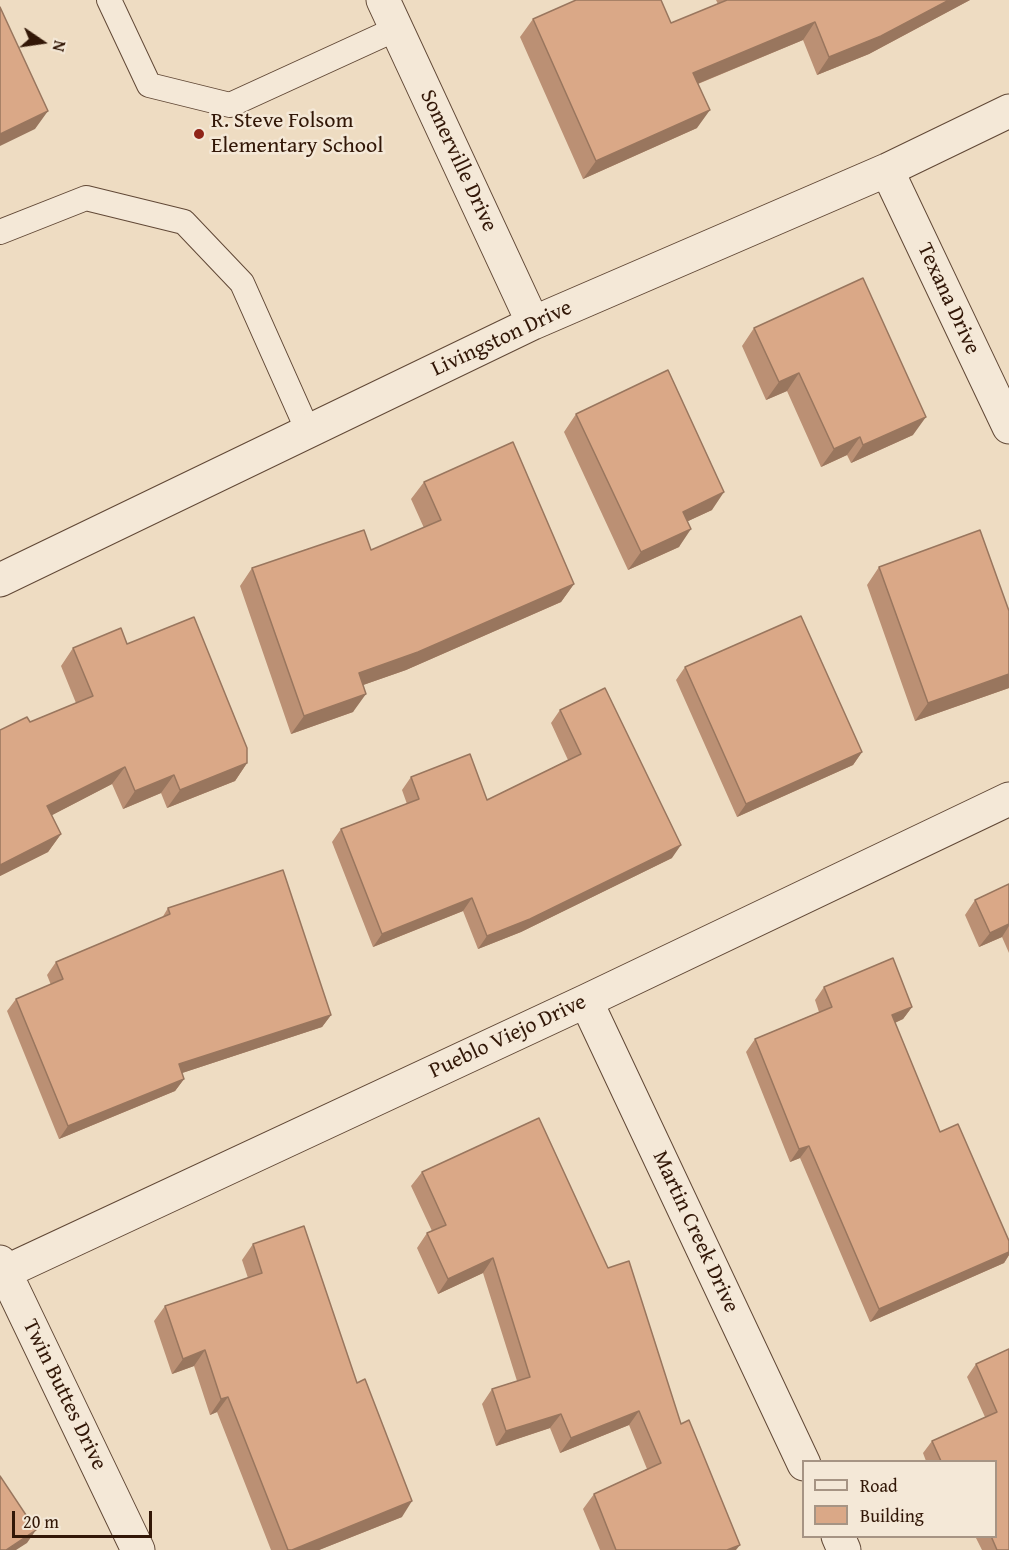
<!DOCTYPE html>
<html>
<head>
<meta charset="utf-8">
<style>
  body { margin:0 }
  #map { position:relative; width:1009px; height:1550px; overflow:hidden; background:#eedcc2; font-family:"Gentium Book Plus",serif }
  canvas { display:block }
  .legend { position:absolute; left:802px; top:1460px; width:195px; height:78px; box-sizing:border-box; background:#f4e8d7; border:2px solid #a69484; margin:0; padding:8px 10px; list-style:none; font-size:18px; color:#321707 }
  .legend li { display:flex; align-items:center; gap:12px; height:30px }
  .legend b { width:30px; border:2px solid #a69484 }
  .north { position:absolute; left:12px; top:12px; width:60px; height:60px; -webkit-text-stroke:4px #f4e8d7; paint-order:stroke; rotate:103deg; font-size:16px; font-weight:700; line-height:24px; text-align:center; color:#321707 }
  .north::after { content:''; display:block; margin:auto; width:21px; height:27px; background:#321707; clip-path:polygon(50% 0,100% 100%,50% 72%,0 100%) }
  .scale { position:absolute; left:12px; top:1511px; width:140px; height:27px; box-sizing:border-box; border:3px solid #321707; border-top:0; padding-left:8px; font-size:18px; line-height:21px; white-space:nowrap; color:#321707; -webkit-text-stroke:4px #f4e8d7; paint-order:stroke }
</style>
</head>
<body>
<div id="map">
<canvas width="1009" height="1550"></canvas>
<ul class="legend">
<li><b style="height:8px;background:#f4e8d7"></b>Road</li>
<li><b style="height:16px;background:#daa887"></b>Building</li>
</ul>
<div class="north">N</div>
<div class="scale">20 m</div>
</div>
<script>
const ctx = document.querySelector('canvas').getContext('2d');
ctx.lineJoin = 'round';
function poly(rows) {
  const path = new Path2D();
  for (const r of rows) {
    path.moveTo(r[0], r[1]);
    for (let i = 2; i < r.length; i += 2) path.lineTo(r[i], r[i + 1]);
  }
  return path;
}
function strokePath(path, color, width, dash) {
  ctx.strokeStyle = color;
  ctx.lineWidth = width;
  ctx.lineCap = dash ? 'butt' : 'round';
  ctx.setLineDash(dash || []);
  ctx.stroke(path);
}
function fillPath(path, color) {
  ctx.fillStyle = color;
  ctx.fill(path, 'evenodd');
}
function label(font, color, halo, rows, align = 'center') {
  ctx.font = font + ' "Gentium Book Plus",serif';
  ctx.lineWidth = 5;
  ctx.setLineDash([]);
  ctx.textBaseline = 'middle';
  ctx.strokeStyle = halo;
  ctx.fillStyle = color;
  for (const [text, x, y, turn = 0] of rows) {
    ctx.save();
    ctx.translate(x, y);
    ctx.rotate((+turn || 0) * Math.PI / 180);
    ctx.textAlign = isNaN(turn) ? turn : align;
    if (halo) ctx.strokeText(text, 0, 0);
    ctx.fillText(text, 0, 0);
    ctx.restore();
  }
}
const lane = poly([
  [109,0,149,85,230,105,396,29],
  [0,232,86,198,184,222,242,283,308,431]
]);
const street = poly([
  [383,0,533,323],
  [887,170,1009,427],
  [0,580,533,323,887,170,1009,111],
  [586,1001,804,1464],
  [0,1262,138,1550],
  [5,1272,586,1001,1009,799],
  [838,1536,844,1550]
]);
const wall = poly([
  [716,0,970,0,869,54,817,75,803,40,698,84,697,128,583,179,520,37,533,19,671,23,718,4],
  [754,328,913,435,851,463,847,455,821,467,787,391,766,400,742,346],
  [576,414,712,510,688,521,679,547,628,570,564,432],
  [424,482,574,584,561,602,406,670,363,685,353,712,291,734,240,586,252,568,371,550,424,528,411,499],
  [879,567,1009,611,1009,688,915,721,867,585],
  [127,644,247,763,235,781,167,808,161,793,123,809,112,784,52,815,61,834,48,852,0,876,0,730,30,722,76,703,61,666,73,648],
  [685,667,862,752,853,765,737,817,676,680],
  [560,710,672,858,521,932,478,949,463,911,373,947,332,842,341,829,407,804,402,790,411,777,487,800,568,760,551,723],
  [1009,884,1009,953,1002,937,979,947,965,915,975,900],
  [168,908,331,1015,322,1027,182,1073,184,1079,175,1091,59,1139,7,1011,16,999,51,985,47,975,56,962,162,918],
  [824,987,912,1007,903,1019,895,1023,940,1132,1009,1241,1009,1255,1004,1263,870,1322,800,1158,790,1162,746,1052,755,1039,819,1012,815,1000],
  [422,1172,681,1424,736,1550,600,1550,583,1509,594,1494,647,1469,629,1425,560,1453,550,1428,496,1446,482,1404,492,1389,517,1381,483,1273,438,1294,417,1248,427,1233,432,1231,411,1186],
  [253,1244,402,1517,319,1550,271,1550,217,1412,210,1415,194,1366,172,1374,154,1321,165,1306,248,1278,242,1260],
  [1009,1349,1009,1550,982,1550,975,1536,996,1536,996,1461,926,1461,923,1453,932,1441,985,1417,967,1377,976,1364]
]);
const shadedWall = poly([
  [949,0,970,0,869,54,817,75,829,57],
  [815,22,803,40,680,91,693,73],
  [710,110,697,128,583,179,596,161],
  [48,111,35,129,0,146,0,134],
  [799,373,787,391,766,400,779,382],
  [926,417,913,435,851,463,863,445],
  [860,437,847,455,821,467,834,449],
  [724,492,712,510,671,529,683,512],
  [691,529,679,547,628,570,641,552],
  [574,584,561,602,406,670,346,691,359,673],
  [1009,674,1009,688,915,721,928,703],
  [366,694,353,712,291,734,304,716],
  [862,752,853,765,737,817,746,804],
  [247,763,235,781,167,808,180,790],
  [125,767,112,784,35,824,47,806],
  [174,775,161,793,123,809,135,791],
  [61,834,48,852,0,876,0,865],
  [681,845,672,858,521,932,478,949,487,936],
  [472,898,463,911,373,947,382,934],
  [1009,924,1009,926,1002,937,979,947,990,933],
  [912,1007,903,1019,883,1028,892,1015],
  [331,1015,322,1027,170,1077,179,1064],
  [184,1079,175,1091,59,1139,68,1126],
  [809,1146,800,1158,790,1162,799,1149],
  [1009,1252,1009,1255,1004,1263,870,1322,879,1309],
  [493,1258,483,1273,438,1294,448,1279],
  [205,1350,194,1366,172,1374,183,1359],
  [228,1397,217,1412,210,1415,221,1399],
  [639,1411,629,1425,560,1453,571,1438],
  [561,1414,550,1428,496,1446,506,1431],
  [412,1501,402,1517,319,1550,292,1550],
  [36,1530,27,1543,16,1550,6,1550],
  [740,1545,736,1550,727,1550]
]);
const building = poly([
  [576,0,661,0,671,23,727,0,949,0,881,36,829,57,815,22,693,73,710,110,596,161,533,19,576,0],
  [0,7,48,111,0,134,0,7],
  [863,278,926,417,863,445,860,437,834,449,799,373,779,382,754,328,863,278],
  [668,370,724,492,683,512,691,529,641,552,576,414,668,370],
  [513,442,574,584,418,652,359,673,366,694,304,716,252,568,364,530,371,550,441,520,424,482,513,442],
  [980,530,1009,611,1009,674,928,703,879,567,980,530],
  [801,616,862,752,746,804,685,667,801,616],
  [194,617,247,748,247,763,180,790,174,775,135,791,125,767,47,806,61,834,0,865,0,730,27,717,30,722,93,696,73,648,121,628,127,644,194,617],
  [605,688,681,845,530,919,487,936,472,898,382,934,341,829,419,799,411,777,470,754,487,800,581,754,560,710,605,688],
  [283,870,331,1015,179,1064,184,1079,68,1126,16,999,63,979,56,962,170,914,168,908,283,870],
  [1009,884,1009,924,990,933,975,900,1009,884],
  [893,958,912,1007,892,1015,940,1132,958,1124,1009,1241,1009,1252,879,1309,809,1146,799,1149,755,1039,832,1007,824,987,893,958],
  [539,1118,608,1268,629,1261,681,1424,689,1420,740,1545,727,1550,616,1550,594,1494,661,1463,639,1411,571,1438,561,1414,506,1431,492,1389,530,1377,493,1258,448,1279,427,1233,446,1225,422,1172,539,1118],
  [304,1226,357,1383,365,1379,412,1501,292,1550,288,1550,228,1397,221,1399,205,1350,183,1359,165,1306,262,1273,253,1244,304,1226],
  [1009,1349,1009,1550,997,1550,991,1536,996,1536,996,1461,941,1461,932,1441,997,1412,976,1364,1009,1349],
  [0,1476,36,1530,6,1550,0,1550,0,1476]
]);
const markers = [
  [199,134,6,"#8f2418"]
];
const poiNames = [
  ["R. Steve Folsom",211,121],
  ["Elementary School",211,146]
];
const streetNames = [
  ["Somerville Drive",458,161,65],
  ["Texana Drive",948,299,65],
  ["Livingston Drive",502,339,-25],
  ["Pueblo Viejo Drive",508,1037,-25],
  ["Martin Creek Drive",695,1232,65],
  ["Twin Buttes Drive",64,1395,64]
];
strokePath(lane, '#614836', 26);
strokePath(street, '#614836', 35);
strokePath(lane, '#f4e8d7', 24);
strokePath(street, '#f4e8d7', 33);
fillPath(wall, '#bb9074');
fillPath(shadedWall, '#99765e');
fillPath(building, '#daa887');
strokePath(building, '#99765e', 1.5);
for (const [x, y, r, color] of markers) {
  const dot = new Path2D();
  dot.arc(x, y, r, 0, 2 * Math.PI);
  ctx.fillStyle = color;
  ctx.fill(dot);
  strokePath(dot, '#f4e8d7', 2);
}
label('22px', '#321707', '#f4e8d7', poiNames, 'left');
label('22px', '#321707', '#f4e8d7', streetNames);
</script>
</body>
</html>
